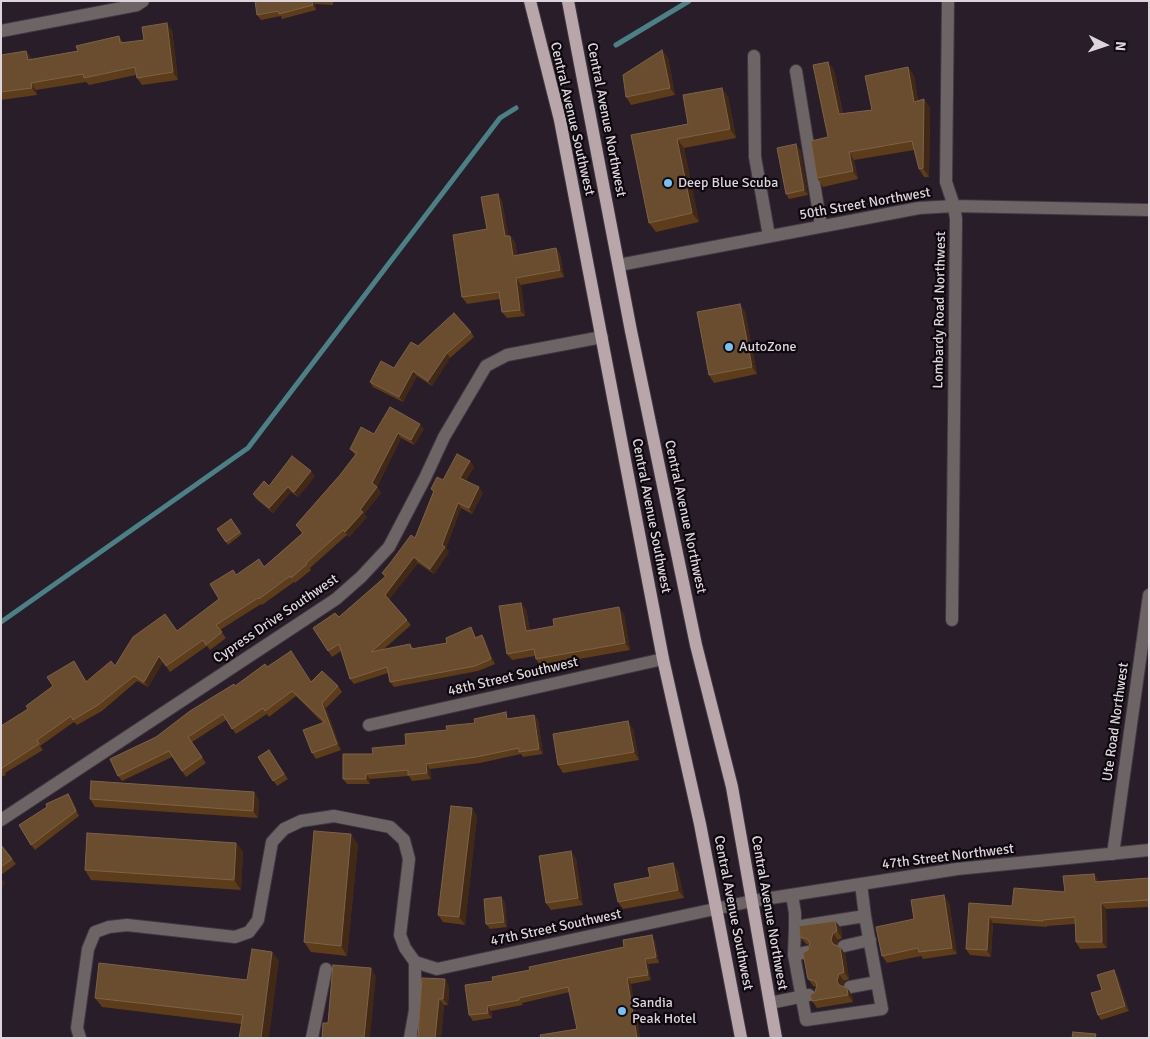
<!DOCTYPE html>
<html>
<head>
<meta charset="utf-8">
<style>
  body { margin:0 }
  #map { position:relative; width:1150px; height:1039px; overflow:hidden; background:#281d28; font-family:Signika,sans-serif }
  canvas { display:block }
  .frame { position:absolute; inset:0; border:2px solid #ddd5dc; pointer-events:none }
  .north { position:absolute; left:1080px; top:20px; width:50px; height:50px; -webkit-text-stroke:4px #0e090e; paint-order:stroke; rotate:94deg; font-size:14px; font-weight:700; line-height:20px; text-align:center; color:#ddd5dc }
  .north::after { content:''; display:block; margin:auto; width:18px; height:22px; background:#ddd5dc; clip-path:polygon(50% 0,100% 100%,50% 72%,0 100%) }
</style>
</head>
<body>
<div id="map">
<canvas width="1150" height="1039"></canvas>
<div class="frame"></div>
<div class="north">N</div>
</div>
<script>
const ctx = document.querySelector('canvas').getContext('2d');
ctx.lineJoin = 'round';
function poly(rows) {
  const path = new Path2D();
  for (const r of rows) {
    path.moveTo(r[0], r[1]);
    for (let i = 2; i < r.length; i += 2) path.lineTo(r[i], r[i + 1]);
  }
  return path;
}
function strokePath(path, color, width, dash) {
  ctx.strokeStyle = color;
  ctx.lineWidth = width;
  ctx.lineCap = dash ? 'butt' : 'round';
  ctx.setLineDash(dash || []);
  ctx.stroke(path);
}
function fillPath(path, color) {
  ctx.fillStyle = color;
  ctx.fill(path, 'evenodd');
}
function label(font, color, halo, rows, align = 'center') {
  ctx.font = font + ' Signika,sans-serif';
  ctx.lineWidth = 4.5;
  ctx.setLineDash([]);
  ctx.textBaseline = 'middle';
  ctx.strokeStyle = halo;
  ctx.fillStyle = color;
  for (const [text, x, y, turn = 0] of rows) {
    ctx.save();
    ctx.translate(x, y);
    ctx.rotate((+turn || 0) * Math.PI / 180);
    ctx.textAlign = isNaN(turn) ? turn : align;
    if (halo) ctx.strokeText(text, 0, 0);
    ctx.fillText(text, 0, 0);
    ctx.restore();
  }
}
const stream = poly([
  [616,45,689,1],
  [1,622,248,448,500,118,516,108]
]);
const minor = poly([
  [948,1,946,182,954,206,956,219,952,620],
  [1,31,137,5,143,1],
  [754,56,755,157,769,236],
  [796,71,821,226],
  [619,265,919,208,954,206,1149,210],
  [369,725,663,659],
  [1,820,336,599,361,577,389,547,425,478,444,437,486,366,507,355,602,337],
  [1113,854,1149,595],
  [792,895,795,913,795,927],
  [844,946,870,940],
  [807,952,794,955,806,1020,882,1009,865,916],
  [794,955,795,927,865,916,861,884],
  [415,962,437,969,752,901,957,869,1149,850],
  [850,987,877,982],
  [770,1003,809,995],
  [80,1038,77,1028,88,949,95,932,109,927,127,925,235,937,249,932,258,920,272,842,284,829,301,821,334,816,390,827,404,840,409,859,400,935,405,948,415,962],
  [312,1038,326,969],
  [410,1038,415,1010,415,962]
]);
const major = poly([
  [530,1,560,120,663,659,700,824,741,1038],
  [568,1,631,331,696,645,732,787,776,1038]
]);
const wall = poly([
  [255,1,333,1,333,5,315,4,316,10,282,19,281,16,261,20,257,15],
  [172,30,178,80,142,85,137,78,136,75,89,85,86,82,36,90,37,95,1,100,1,55,26,51,32,59,78,51,119,36,123,43,144,40],
  [668,57,675,95,631,105,626,97],
  [828,62,834,70,843,114,872,110,908,67,914,76,918,101,924,99,930,108,929,177,924,177,919,169,914,150,854,160,858,179,823,187,817,178,828,137],
  [722,88,728,97,736,138,684,148,699,222,656,232,649,223,631,135,688,124],
  [800,149,808,195,789,199,786,194],
  [498,194,502,201,508,236,510,236,515,242,517,255,556,248,560,254,564,277,521,285,525,316,507,318,502,312,500,299,467,304,462,297,487,229],
  [745,311,757,374,714,383,709,375],
  [471,332,474,337,450,358,432,386,417,376,403,402,373,387,370,382,394,368,418,346],
  [424,429,414,445,401,438,377,487,381,493,364,514,367,517,349,537,347,535,310,568,311,570,295,583,294,582,262,605,261,604,220,630,226,638,210,650,207,646,170,672,163,662,148,687,137,681,102,711,77,725,74,722,40,746,43,750,5,773,6,775,1,777,1,726,28,709,53,686,74,661,87,682,177,631,219,599,236,575,264,567,302,533,296,525,340,475,355,455,350,449,374,434],
  [470,461,474,467,466,480,483,493,472,514,461,508,446,548,449,552,434,574,418,563,389,599,411,625,384,649,410,644,414,649,447,643,471,627,476,637,485,640,495,664,478,671,394,687,390,682,388,673,354,684,350,679,341,651,332,657,313,628,339,617,385,577,382,573,415,538,433,492,431,489,443,480],
  [315,476,298,497,291,492,273,513,256,499,253,494,269,486],
  [231,519,242,534,228,545,217,529],
  [526,609,530,631,624,614,630,650,540,666,536,659,535,656,512,660,507,654],
  [267,667,312,682,338,686,342,692,326,708,341,750,316,759,312,753,323,723,296,696,269,717,267,714,236,734,226,720,192,742,206,763,186,777,172,757,122,781,118,776,156,737],
  [534,715,538,720,543,754,523,757,521,754,480,763,430,769,431,779,412,781,409,776,370,779,370,784,347,784,343,779,373,754,510,718],
  [633,729,639,760,563,773,558,765],
  [269,750,288,779,277,786,258,757],
  [254,792,259,800,258,818,95,807,90,799],
  [68,794,72,799,79,816,35,850,31,845],
  [477,816,465,925,443,922,438,915],
  [236,843,243,852,241,890,91,880,85,870],
  [358,844,347,956,311,952,304,942],
  [1,845,16,864,1,875],
  [571,851,576,859,583,905,551,910,546,903],
  [673,863,678,871,684,898,623,909,618,902,650,877],
  [1094,874,1098,880,1099,881,1149,878,1149,907,1106,909,1107,948,1080,949,1076,942,1075,924,1047,926,1047,927,993,923,991,957,970,955,966,949,969,903,1012,906,1065,892],
  [501,897,505,902,507,927,490,929,486,924],
  [949,902,957,954,923,959,921,956,887,963,882,956,914,919],
  [835,921,841,928,842,938,838,940,837,946,840,947,845,954,849,979,844,981,843,986,847,988,852,995,853,1002,817,1008,812,1001,816,987,813,986,808,979,808,950,809,945,806,944,800,937],
  [655,941,659,963,648,964,651,980,631,984,640,1038,541,1038,577,1029,570,992,522,1003,523,1005,491,1011,492,1018,473,1021,469,1015,493,981,530,970],
  [272,952,279,961,241,1024,102,1007,95,998,247,980],
  [1117,975,1129,1011,1101,1020,1098,1015,1102,990],
  [422,978,449,986,448,1005,444,1005,441,1038,416,1038,418,1036]
]);
const shadedWall = poly([
  [312,1,313,1,315,4,316,10,313,5],
  [167,23,172,30,178,80,173,72],
  [662,50,668,57,675,95,670,88],
  [26,51,31,58,33,67,28,60],
  [828,62,834,70,844,122,839,114],
  [908,67,914,76,920,110,914,102],
  [31,83,36,90,37,95,32,88],
  [722,88,728,97,736,138,730,129],
  [924,99,930,108,929,177,923,168],
  [677,139,684,148,699,222,692,213],
  [796,144,800,149,808,195,804,190],
  [849,152,854,160,858,179,853,171],
  [498,194,502,201,510,243,505,236],
  [510,236,515,242,518,262,513,256],
  [556,248,560,254,564,277,560,270],
  [516,278,521,285,525,316,520,310],
  [740,304,745,311,757,374,752,367],
  [447,353,450,358,432,386,428,381],
  [413,371,417,376,403,402,399,397],
  [420,424,424,429,414,445,411,440],
  [398,433,401,438,376,489,372,483],
  [470,461,474,467,464,483,460,478],
  [311,471,315,476,298,497,294,492],
  [288,487,291,492,273,513,269,508],
  [377,487,381,493,364,514,367,517,349,537,345,532,360,510],
  [479,487,483,493,472,514,469,508],
  [458,503,461,508,446,548,449,552,434,574,430,569,442,545],
  [414,557,418,563,389,600,385,595],
  [521,603,526,609,531,638,526,631],
  [619,607,624,614,630,650,625,643],
  [482,635,485,640,495,664,491,659],
  [159,656,163,662,148,687,144,682],
  [322,703,326,708,341,750,337,744],
  [534,715,538,720,543,754,539,749],
  [628,721,633,729,639,760,634,752],
  [426,764,430,769,431,779,427,773],
  [366,774,370,779,370,784,366,779],
  [254,792,259,800,258,818,253,811],
  [68,794,72,799,79,816,76,811],
  [472,808,477,816,465,925,459,917],
  [351,834,358,844,347,956,341,946],
  [236,843,243,852,241,890,234,880],
  [571,851,576,859,583,905,578,898],
  [673,863,678,871,684,898,678,890],
  [1094,874,1098,880,1099,888,1095,882],
  [1,878,5,883,1,890],
  [944,895,949,902,957,954,952,948],
  [501,897,505,902,507,927,504,922],
  [1101,903,1106,909,1107,948,1102,942],
  [989,917,993,923,991,957,987,950],
  [835,921,841,928,842,938,837,931],
  [833,933,838,940,836,947,831,940],
  [652,935,655,941,659,963,656,957],
  [840,947,845,954,849,979,844,972],
  [272,952,279,961,269,1038,261,1038],
  [645,959,648,964,651,980,648,975],
  [371,968,376,976,370,1038,364,1038],
  [1114,970,1117,975,1129,1011,1125,1006],
  [839,974,844,981,842,988,839,985,837,981],
  [627,978,631,984,640,1038,637,1038],
  [445,979,449,986,448,1005,443,999],
  [847,988,852,995,853,1002,848,995],
  [439,999,444,1005,441,1038,435,1038],
  [487,1006,491,1011,492,1018,488,1013]
]);
const building = poly([
  [255,1,312,1,313,5,279,14,278,11,257,15,255,1],
  [167,23,173,72,137,78,135,67,84,78,83,74,31,83,32,88,1,92,1,55,26,51,28,60,78,51,76,46,119,36,120,43,144,40,142,27,167,23],
  [662,50,670,88,626,97,623,75,662,50],
  [828,62,839,114,872,110,865,76,908,67,914,102,924,99,923,168,919,169,912,141,849,152,853,171,817,178,811,141,828,137,813,65,828,62],
  [722,88,730,129,677,139,692,213,649,223,631,135,688,124,683,95,722,88],
  [796,144,804,190,786,194,777,148,796,144],
  [498,194,505,236,510,236,513,256,556,248,560,270,516,278,520,310,502,312,499,292,462,297,453,235,487,229,481,197,498,194],
  [740,304,752,367,709,375,697,312,740,304],
  [454,313,471,332,447,353,428,381,413,371,399,397,370,382,381,361,394,368,411,342,418,346,454,313],
  [390,407,420,424,411,440,398,433,372,483,377,487,360,510,363,512,345,532,343,530,306,563,307,564,291,578,290,576,259,599,258,598,216,625,222,632,206,645,203,640,166,666,159,656,144,682,134,676,98,705,73,720,71,716,37,740,39,744,2,768,2,769,1,770,1,726,28,709,26,706,53,686,47,677,74,661,86,682,111,661,115,666,133,637,165,614,177,631,219,599,210,584,233,570,236,575,259,559,264,567,303,533,296,525,340,475,357,453,350,449,361,427,374,434,390,407],
  [457,454,470,461,460,478,479,487,469,508,458,503,442,545,445,547,430,569,414,557,385,595,407,620,371,652,410,644,411,649,447,643,446,638,471,627,475,638,482,635,491,659,475,666,390,682,387,667,350,679,339,644,328,651,313,628,335,613,339,617,386,576,382,573,391,562,411,535,415,538,434,491,431,489,437,477,443,480,457,454],
  [292,456,311,471,294,492,288,487,269,508,253,494,264,481,269,486,292,456],
  [231,519,240,532,226,542,217,529,231,519],
  [521,603,526,631,554,626,553,619,619,607,625,643,536,659,534,649,507,654,499,606,521,603],
  [291,651,311,682,322,671,338,686,322,703,337,744,312,753,303,730,325,722,292,691,265,711,263,708,232,729,223,714,188,737,202,757,182,771,169,751,118,776,110,759,156,737,190,711,234,684,235,686,265,664,267,667,291,651],
  [506,712,507,719,534,715,539,749,519,752,519,748,476,757,426,764,427,773,408,775,408,770,366,774,366,779,343,779,343,754,373,754,372,748,406,745,405,734,447,730,446,726,475,723,474,719,506,712],
  [628,721,634,752,558,765,553,734,628,721],
  [269,750,284,774,273,781,258,757,269,750],
  [91,781,254,792,253,811,90,799,91,781],
  [68,794,76,811,31,845,19,825,47,807,46,804,68,794],
  [451,806,472,808,459,917,438,915,451,806],
  [314,831,351,834,341,946,304,942,314,831],
  [87,833,236,843,234,880,85,870,87,833],
  [1,845,12,859,1,867,1,845],
  [571,851,578,898,546,903,539,856,571,851],
  [673,863,678,890,618,902,614,884,650,877,648,868,673,863],
  [1094,874,1095,882,1149,878,1149,900,1101,903,1102,942,1076,942,1075,917,1043,920,1043,921,989,917,987,950,966,949,969,903,1012,906,1014,888,1065,892,1063,876,1094,874],
  [944,895,952,948,919,952,918,948,882,956,876,927,914,919,911,900,944,895],
  [501,897,504,922,486,924,484,899,501,897],
  [835,921,837,931,833,933,831,940,833,944,840,947,844,972,839,974,837,981,839,985,847,988,848,995,812,1001,810,995,815,992,817,985,815,981,808,979,803,953,808,950,810,943,807,939,800,937,799,926,835,921],
  [652,935,656,957,645,959,648,975,627,978,637,1038,541,1038,540,1035,577,1029,568,987,519,998,519,1000,487,1006,488,1013,469,1015,465,985,493,981,492,977,530,970,529,967,624,947,623,940,652,935],
  [252,949,272,952,261,1038,239,1038,243,1015,95,998,99,963,247,980,252,949],
  [333,965,371,968,364,1038,322,1038,323,1023,328,1023,333,965],
  [1114,970,1125,1006,1098,1015,1091,993,1102,990,1097,975,1114,970],
  [422,978,445,979,443,999,439,999,435,1038,416,1038,416,1036,418,1036,422,978],
  [1073,1032,1096,1034,1095,1038,1072,1038,1073,1032]
]);
const markers = [
  [668,183,5,"#75c0f6"],
  [729,347,5,"#75c0f6"],
  [622,1011,5,"#75c0f6"]
];
const streetNames = [
  ["Central Avenue Southwest",572,119,77],
  ["Central Avenue Northwest",606,120,79],
  ["50th Street Northwest",865,204,-10],
  ["Lombardy Road Northwest",940,310,-89],
  ["Central Avenue Southwest",651,516,79],
  ["Central Avenue Northwest",685,517,78],
  ["Cypress Drive Southwest",276,619,-34],
  ["48th Street Southwest",513,677,-13],
  ["Ute Road Northwest",1116,722,-82],
  ["47th Street Northwest",948,857,-7],
  ["Central Avenue Southwest",733,913,79],
  ["Central Avenue Northwest",769,913,80],
  ["47th Street Southwest",556,928,-12]
];
const poiNames = [
  ["Deep Blue Scuba",678,183],
  ["AutoZone",739,347],
  ["Sandia",632,1003],
  ["Peak Hotel",632,1019]
];
strokePath(stream, '#4a8187', 5);
strokePath(minor, '#413741', 14);
strokePath(major, '#413741', 14);
strokePath(minor, '#6c6465', 12);
strokePath(major, '#b8a6aa', 12);
fillPath(wall, '#5d3c19');
fillPath(shadedWall, '#422916');
fillPath(building, '#6a4d2e');
strokePath(building, '#7c6249', 1);
for (const [x, y, r, color] of markers) {
  const dot = new Path2D();
  dot.arc(x, y, r, 0, 2 * Math.PI);
  ctx.fillStyle = color;
  ctx.fill(dot);
  strokePath(dot, '#0e090e', 2);
}
label('14px', '#ddd5dc', '#0e090e', streetNames);
label('14px', '#ddd5dc', '#0e090e', poiNames, 'left');
</script>
</body>
</html>
